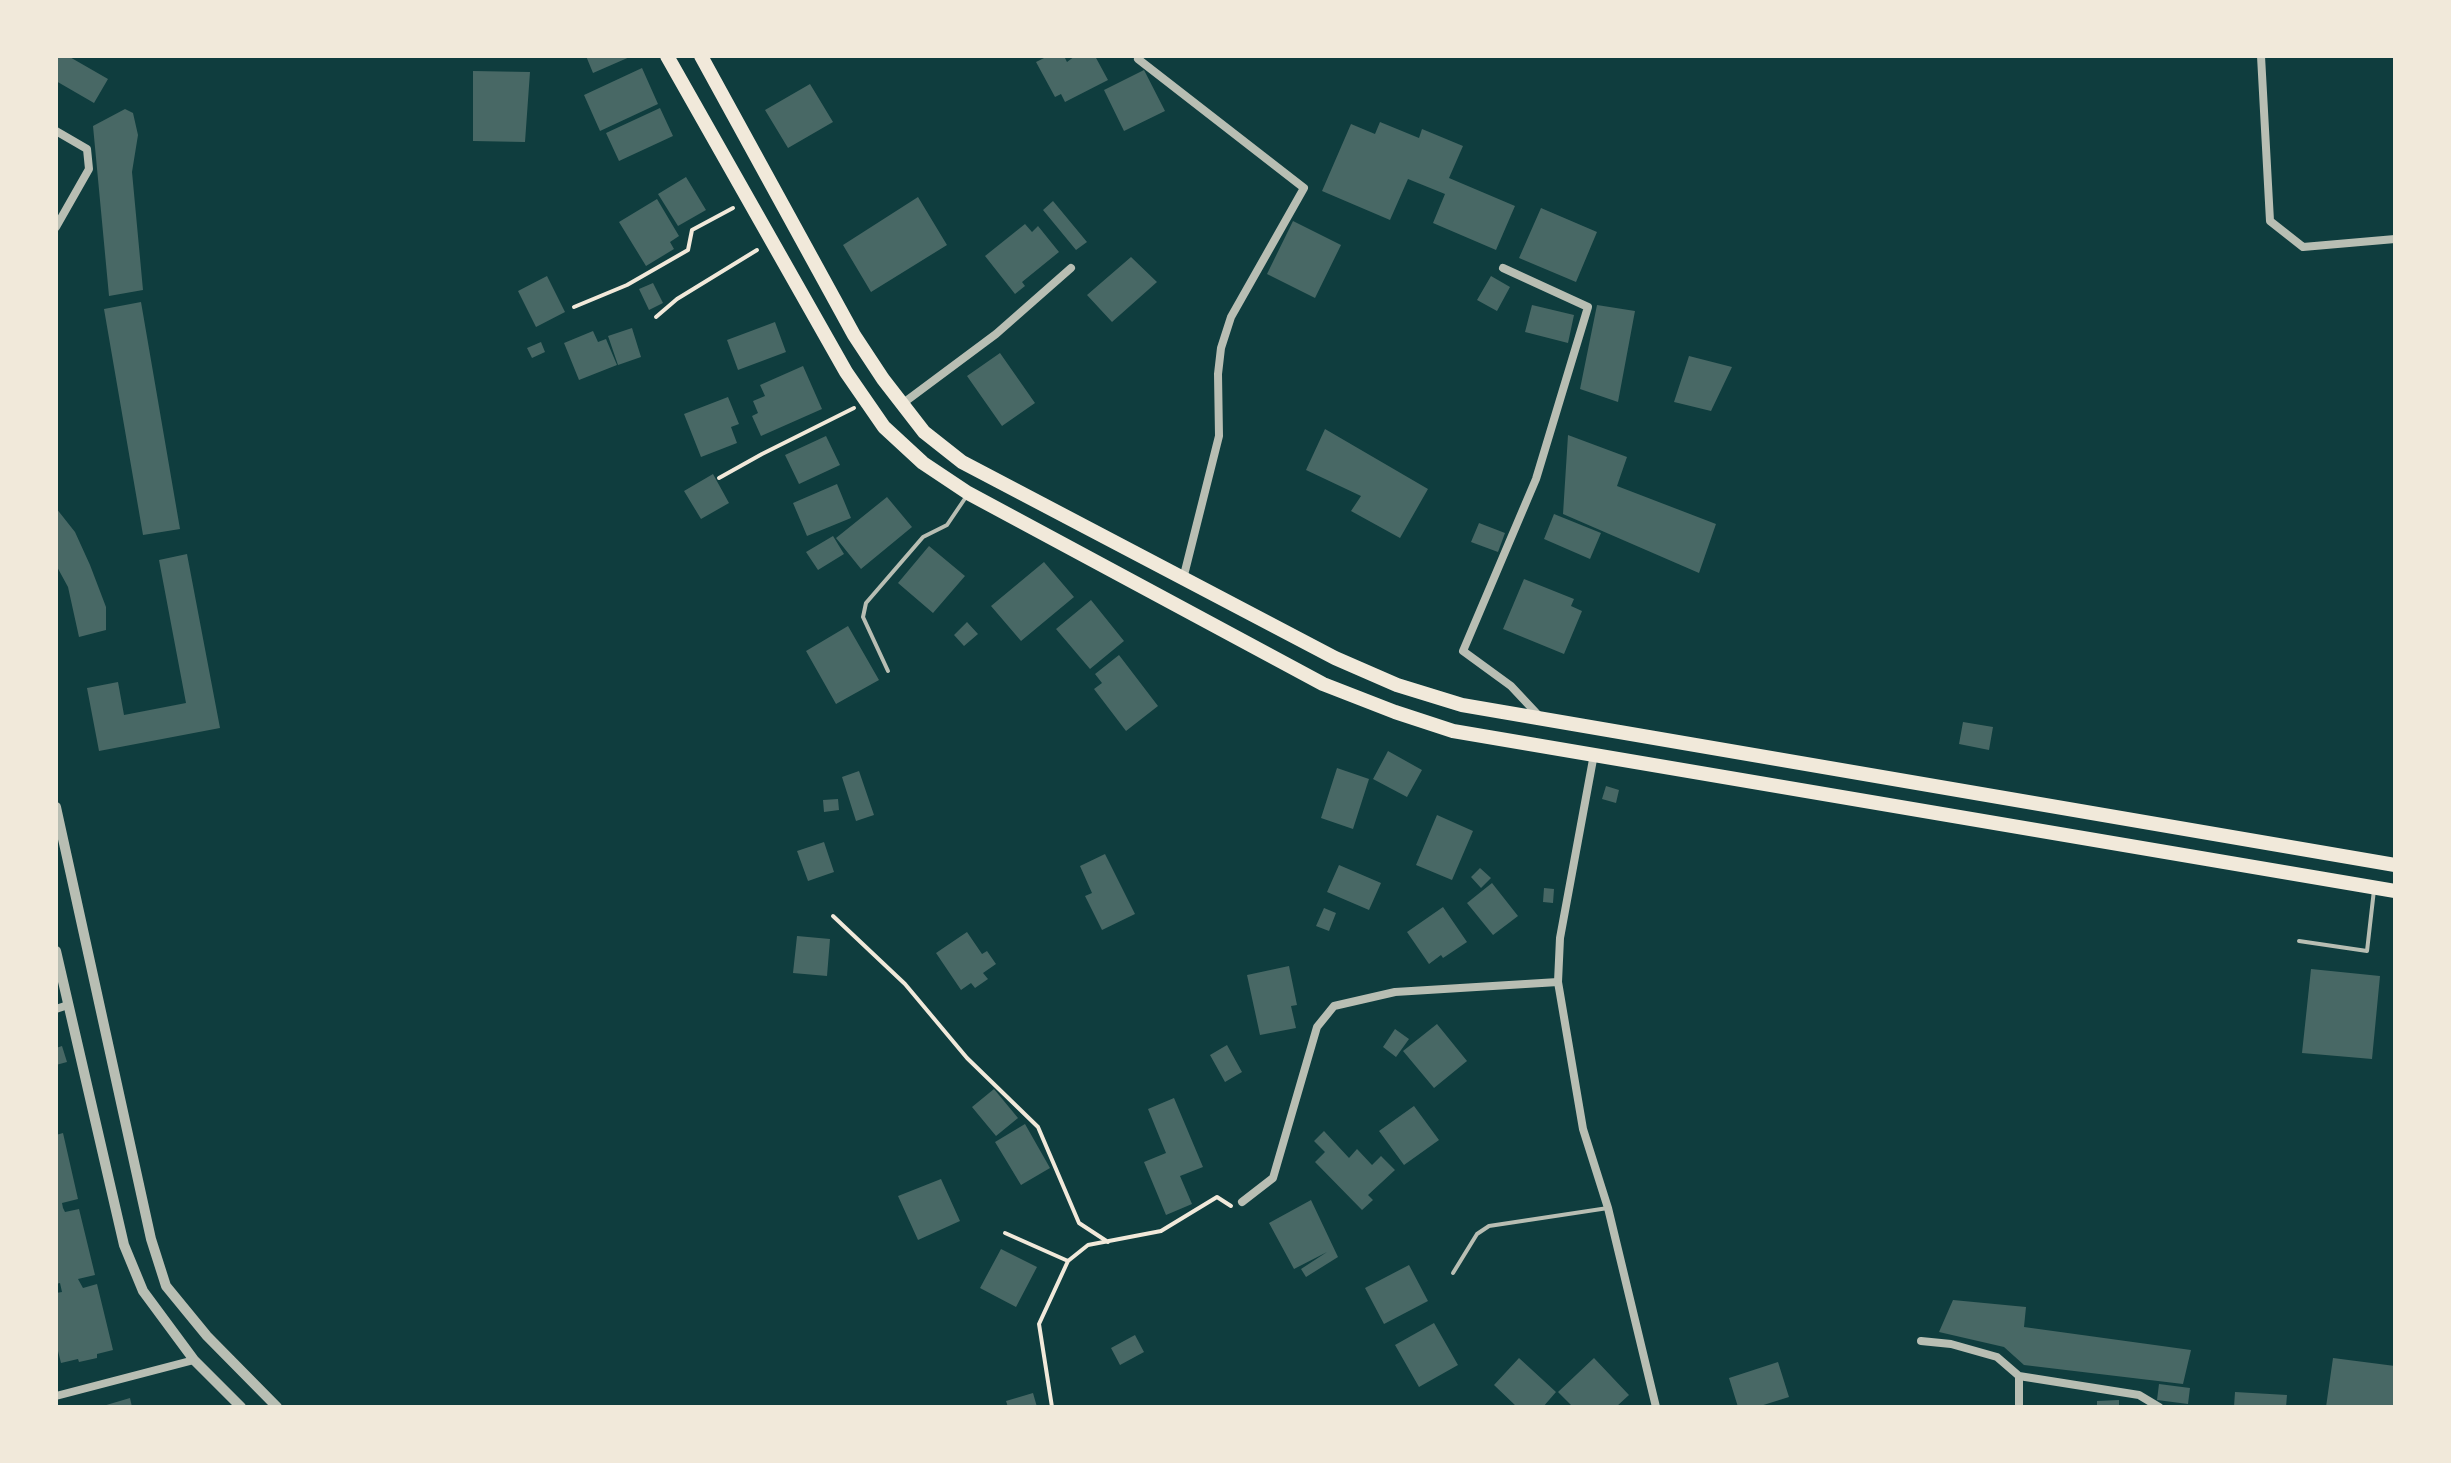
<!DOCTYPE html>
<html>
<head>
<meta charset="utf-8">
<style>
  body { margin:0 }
  #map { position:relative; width:2451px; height:1463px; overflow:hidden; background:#0f3d3e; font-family:Montserrat,sans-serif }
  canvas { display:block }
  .frame { position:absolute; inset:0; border:58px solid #f1e9da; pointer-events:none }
</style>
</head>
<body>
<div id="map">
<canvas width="2451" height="1463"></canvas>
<div class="frame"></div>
</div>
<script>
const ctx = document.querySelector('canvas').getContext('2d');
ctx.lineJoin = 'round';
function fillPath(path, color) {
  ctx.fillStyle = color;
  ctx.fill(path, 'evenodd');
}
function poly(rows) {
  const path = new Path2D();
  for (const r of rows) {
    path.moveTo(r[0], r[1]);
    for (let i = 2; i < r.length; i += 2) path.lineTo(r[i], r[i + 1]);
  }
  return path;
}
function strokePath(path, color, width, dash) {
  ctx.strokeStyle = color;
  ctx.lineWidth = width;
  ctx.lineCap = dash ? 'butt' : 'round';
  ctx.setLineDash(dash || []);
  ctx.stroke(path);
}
const building = poly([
  [56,56,68,56,108,79,94,103,56,81],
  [586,56,632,56,593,73],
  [1048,56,1064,56,1067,62,1075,56,1095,56,1108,80,1065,102,1061,94,1055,97,1036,62],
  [642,68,658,104,600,131,584,95],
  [1144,70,1165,111,1124,131,1104,90],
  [473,71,530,72,525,142,473,141],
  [810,84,833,122,788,148,765,110],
  [660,108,673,136,619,161,606,133],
  [125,109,133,113,138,135,132,172,143,290,109,296,93,126],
  [1380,122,1419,138,1422,129,1463,146,1449,178,1515,206,1496,250,1433,223,1445,194,1408,179,1390,220,1322,191,1351,124,1375,134],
  [686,177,706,210,678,226,658,194],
  [918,197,947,245,871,292,843,245],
  [657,199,679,236,670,242,674,249,646,266,619,222],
  [1053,201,1087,242,1076,250,1043,210],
  [1541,208,1597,232,1576,282,1519,258],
  [1293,221,1341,245,1315,298,1267,274],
  [1025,224,1032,232,1038,226,1059,252,1022,282,1025,286,1015,294,985,256],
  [1131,257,1157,282,1112,322,1087,295],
  [547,276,565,312,536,327,518,291],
  [1491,276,1510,287,1497,311,1477,300],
  [653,283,663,303,649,310,639,289],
  [141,302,180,529,143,535,104,309],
  [1532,305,1574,315,1568,343,1525,332],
  [1597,305,1635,311,1618,402,1580,389],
  [775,322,786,352,738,370,727,340],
  [632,328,641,357,618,365,608,336],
  [593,331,598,342,606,339,617,365,579,380,564,343],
  [541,342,545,352,532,358,527,348],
  [1000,353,1035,403,1002,426,967,376],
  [1689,356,1732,367,1711,411,1674,402],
  [803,366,822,409,761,436,752,416,758,413,753,401,765,396,760,385],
  [728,397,739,424,731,427,737,443,701,457,684,414],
  [1325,429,1428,489,1400,538,1351,511,1361,496,1306,470],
  [1568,435,1627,457,1617,486,1716,524,1699,573,1563,514],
  [826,436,840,465,799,484,785,455],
  [713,474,729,503,701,519,684,491],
  [837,484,851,518,807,536,793,503],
  [887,497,912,527,861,569,836,538],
  [56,508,75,532,90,565,106,607,106,630,79,637,68,587,56,565],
  [1554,514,1601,533,1590,559,1544,539],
  [1479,523,1505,533,1498,552,1471,542],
  [833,536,844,554,818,570,806,552],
  [929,546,965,576,933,613,898,583],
  [187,554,220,728,99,751,87,688,118,682,124,715,186,703,159,560],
  [1044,562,1074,597,1021,641,991,606],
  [1524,579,1574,599,1571,606,1582,611,1564,654,1503,629],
  [1091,600,1124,641,1090,669,1056,629],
  [967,622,978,634,964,646,954,635],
  [848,626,879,680,836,704,806,651],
  [1119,655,1158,706,1126,731,1094,689,1102,683,1095,674],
  [1963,722,1993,727,1989,750,1959,744],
  [1388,751,1422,770,1407,797,1373,779],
  [1337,768,1369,779,1353,829,1321,818],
  [859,771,874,815,856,821,842,777],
  [1606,786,1619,790,1616,803,1602,799],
  [838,799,839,810,824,812,823,800],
  [1437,815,1473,831,1452,880,1416,865],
  [824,842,834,872,808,881,797,851],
  [1105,854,1135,914,1102,930,1085,896,1092,893,1080,866],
  [1339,865,1381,883,1369,910,1327,892],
  [1480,868,1491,878,1481,888,1471,877],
  [1492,883,1518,916,1493,935,1467,903],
  [1544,888,1554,889,1553,903,1543,902],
  [1443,907,1467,942,1443,958,1441,955,1429,964,1407,932],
  [1324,908,1336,913,1329,931,1316,926],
  [967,932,982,954,987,951,996,964,983,973,988,979,975,988,971,983,961,990,936,953],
  [797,936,830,939,827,976,793,973],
  [1289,966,1297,1005,1291,1006,1296,1028,1260,1035,1247,975],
  [2311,969,2380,976,2372,1059,2302,1053],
  [1437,1024,1467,1061,1434,1088,1403,1051],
  [1395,1029,1409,1039,1396,1057,1383,1047],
  [1227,1045,1242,1072,1225,1082,1210,1055],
  [62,1046,67,1062,56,1065,56,1048],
  [994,1089,1018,1118,996,1136,972,1107],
  [1174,1098,1203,1167,1180,1176,1192,1204,1166,1215,1144,1162,1166,1153,1148,1109],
  [1414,1106,1439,1140,1404,1165,1379,1131],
  [1025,1124,1050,1168,1021,1185,995,1142],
  [1324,1131,1349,1158,1357,1149,1372,1165,1381,1156,1395,1170,1368,1195,1373,1200,1362,1210,1315,1162,1325,1152,1314,1141],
  [63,1133,78,1199,62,1203,63,1208,65,1212,79,1209,95,1275,78,1279,83,1288,97,1284,113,1350,97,1354,97,1358,79,1362,78,1359,61,1363,56,1343,56,1293,62,1292,60,1283,56,1284,56,1135],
  [941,1179,960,1221,918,1240,898,1196],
  [1311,1200,1338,1257,1306,1277,1301,1269,1327,1252,1294,1269,1269,1223],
  [1001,1249,1037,1267,1016,1307,980,1288],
  [1409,1265,1428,1301,1384,1324,1365,1288],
  [1953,1300,2026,1307,2024,1327,2191,1350,2183,1384,2024,1365,2004,1347,1939,1332],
  [1434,1323,1458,1365,1419,1387,1395,1345],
  [1135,1335,1144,1352,1120,1365,1111,1348],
  [1519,1358,1556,1392,1543,1407,1517,1407,1494,1385],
  [1594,1358,1629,1395,1616,1407,1573,1407,1558,1392],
  [2333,1358,2395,1366,2395,1407,2326,1407],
  [1778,1362,1789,1397,1757,1407,1738,1407,1729,1378],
  [2159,1384,2190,1388,2188,1404,2157,1400],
  [2235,1392,2287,1395,2286,1407,2234,1407],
  [1033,1393,1037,1407,1008,1407,1006,1401],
  [130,1398,132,1407,103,1407,103,1406],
  [2119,1400,2119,1407,2097,1407,2097,1401]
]);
const path = poly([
  [574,307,627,285,688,250,692,230,733,208],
  [656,317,677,299,757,250],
  [719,478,762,454,854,408],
  [833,916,905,984,967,1058,1038,1127,1079,1223,1108,1242],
  [1005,1233,1068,1261],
  [1052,1407,1039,1324,1068,1261,1088,1245,1161,1231,1217,1197,1231,1206]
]);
const service = poly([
  [888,671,863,617,866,603,923,537,947,525,966,497],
  [2299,941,2367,951,2374,890],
  [1453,1273,1477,1234,1489,1226,1608,1208]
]);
const minor = poly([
  [2261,56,2270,221,2303,247,2395,239],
  [1138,59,1304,188,1231,317,1221,348,1218,374,1219,436,1183,579],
  [56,131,87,149,89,169,56,227],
  [1503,268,1588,307,1536,479,1463,651,1511,686,1540,717],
  [902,404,996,334,1071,268],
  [1594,754,1560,938,1558,982,1583,1129,1608,1208,1656,1407],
  [56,1009,68,1005],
  [1242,1202,1273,1178,1317,1027,1334,1006,1395,992,1558,982],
  [1921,1341,1951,1344,1997,1357,2019,1376,2139,1395,2159,1407],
  [56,1396,194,1360],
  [2019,1407,2019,1376]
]);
const tertiary = poly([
  [56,807,151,1239,166,1286,207,1336,277,1407],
  [56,951,124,1245,143,1291,194,1360,241,1407]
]);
const primary = poly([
  [667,56,846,372,884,427,923,463,968,493,1323,684,1395,712,1453,731,2395,891],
  [701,56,854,335,883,379,924,432,962,462,1335,658,1397,685,1462,705,2395,865]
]);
fillPath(building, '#486865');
strokePath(path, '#f1e9da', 4);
strokePath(service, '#b8beb3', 4);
strokePath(minor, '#b8beb3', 8);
strokePath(tertiary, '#b8beb3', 10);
strokePath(primary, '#f1e9da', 14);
</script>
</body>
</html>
